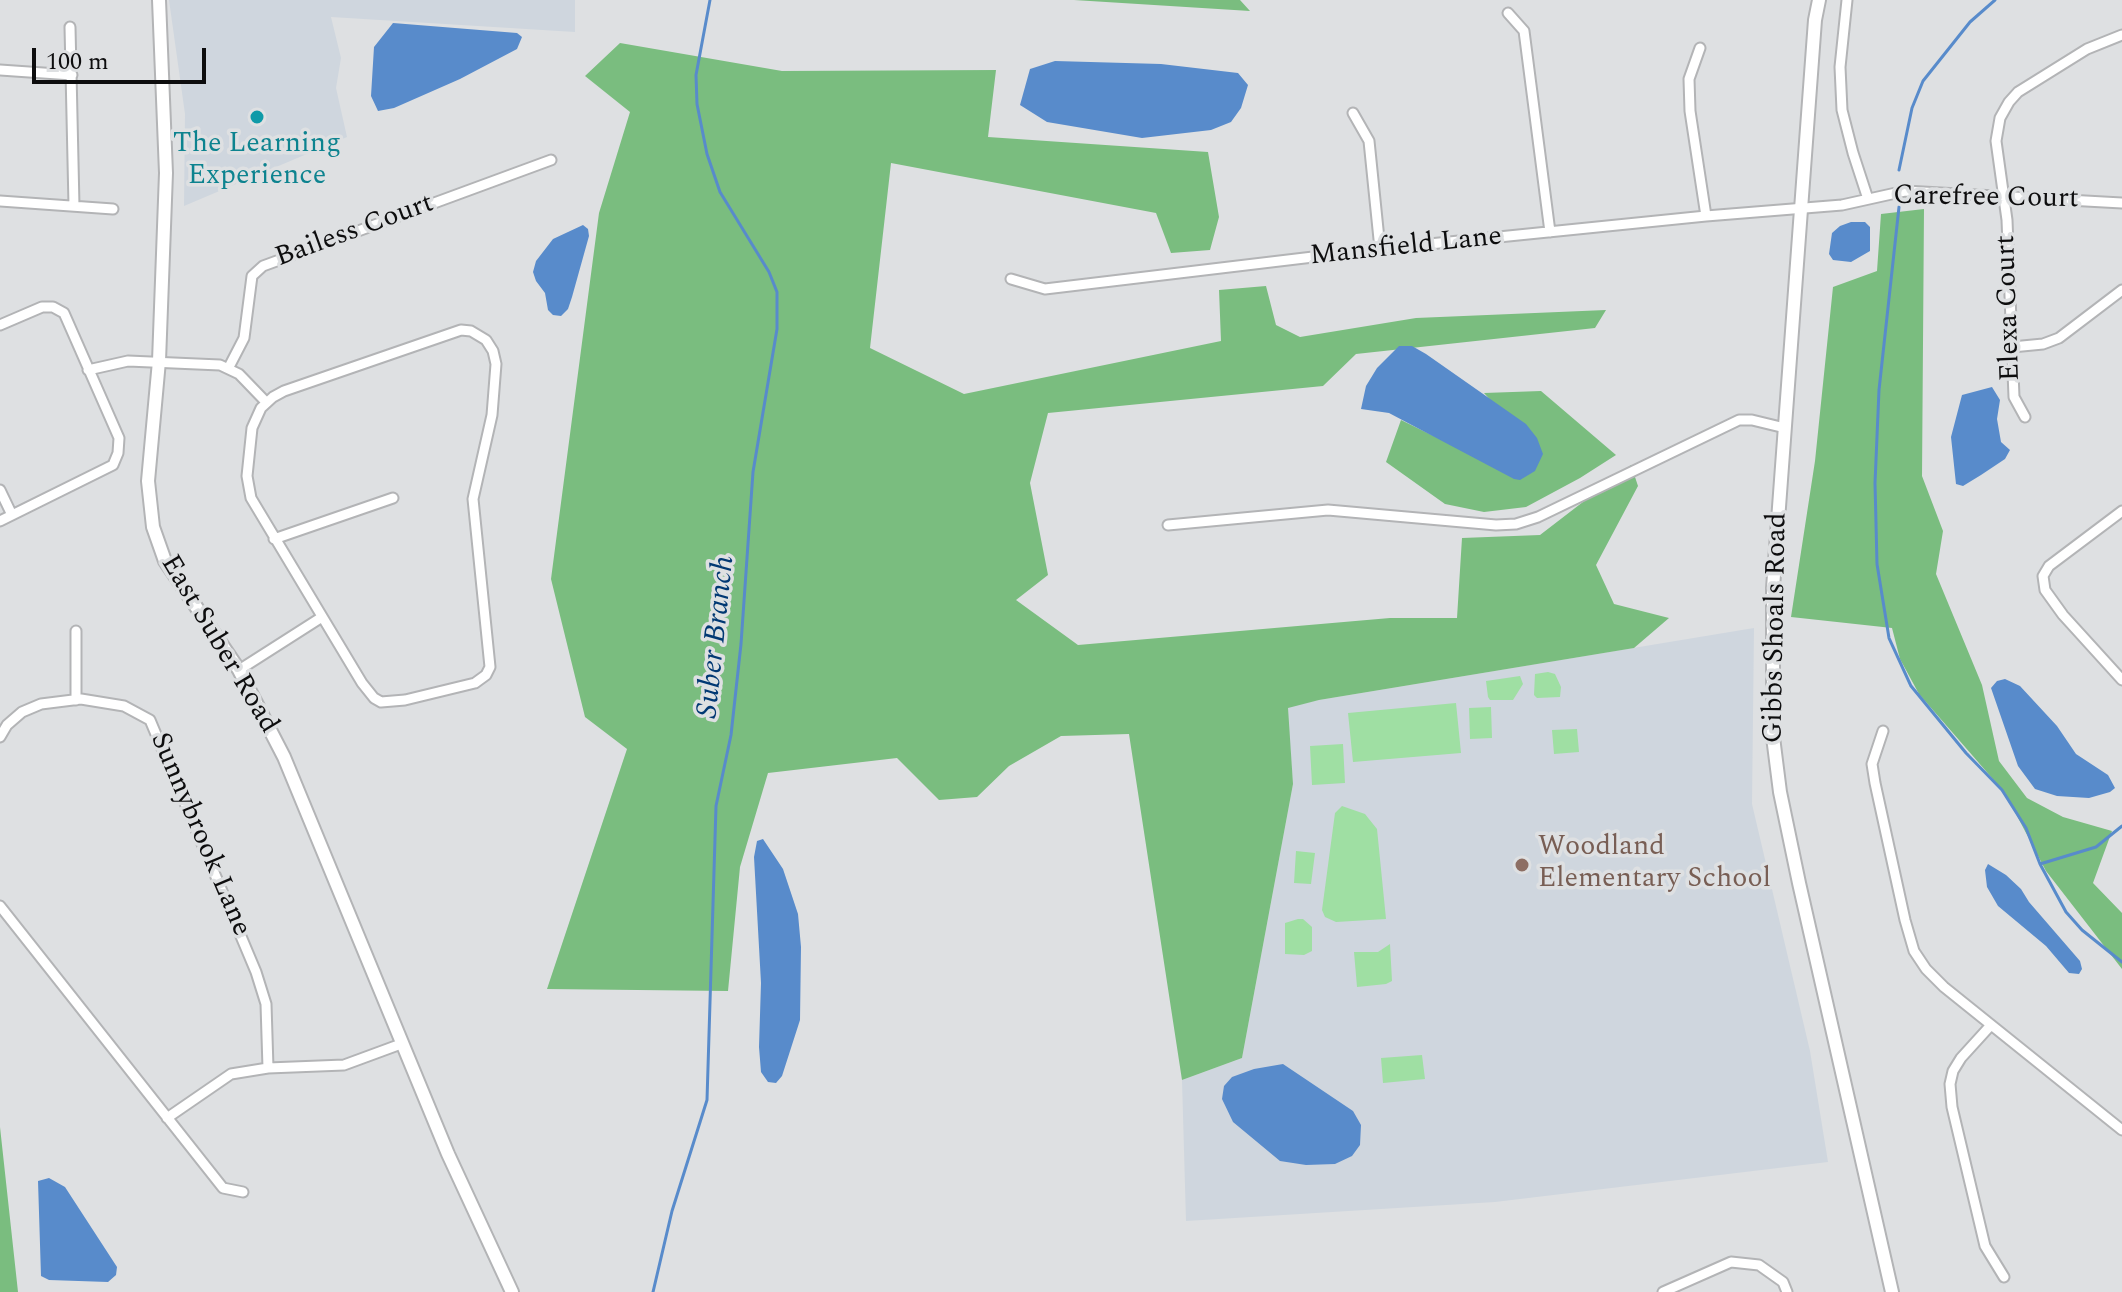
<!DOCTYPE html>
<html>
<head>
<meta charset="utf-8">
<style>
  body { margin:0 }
  #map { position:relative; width:2122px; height:1292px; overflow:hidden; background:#dee0e2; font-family:Spectral,serif }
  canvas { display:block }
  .scale { position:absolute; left:32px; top:48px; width:174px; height:36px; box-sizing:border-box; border:4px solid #0d0d0e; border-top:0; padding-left:10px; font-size:24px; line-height:28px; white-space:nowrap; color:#0d0d0e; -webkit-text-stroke:6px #dee0e2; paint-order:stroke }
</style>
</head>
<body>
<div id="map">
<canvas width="2122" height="1292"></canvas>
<div class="scale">100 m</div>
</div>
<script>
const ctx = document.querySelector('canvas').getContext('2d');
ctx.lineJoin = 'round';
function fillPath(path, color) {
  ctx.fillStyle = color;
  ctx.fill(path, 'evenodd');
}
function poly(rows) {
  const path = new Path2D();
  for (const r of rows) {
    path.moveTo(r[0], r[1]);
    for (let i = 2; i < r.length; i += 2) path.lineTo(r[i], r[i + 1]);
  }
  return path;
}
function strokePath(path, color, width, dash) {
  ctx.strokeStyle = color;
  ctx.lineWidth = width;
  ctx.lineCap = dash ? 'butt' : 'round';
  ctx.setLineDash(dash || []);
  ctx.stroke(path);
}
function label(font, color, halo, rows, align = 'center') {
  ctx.font = font + ' Spectral,serif';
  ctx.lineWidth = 7;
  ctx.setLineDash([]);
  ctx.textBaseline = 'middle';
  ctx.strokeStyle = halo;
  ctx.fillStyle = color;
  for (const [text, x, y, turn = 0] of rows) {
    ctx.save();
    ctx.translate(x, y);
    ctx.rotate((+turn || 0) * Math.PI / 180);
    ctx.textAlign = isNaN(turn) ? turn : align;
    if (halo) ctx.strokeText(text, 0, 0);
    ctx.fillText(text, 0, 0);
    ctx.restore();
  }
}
const built = poly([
  [169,0,575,0,575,32,331,17,341,58,336,88,347,137,184,206,185,114],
  [1754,628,1752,804,1810,1051,1828,1162,1495,1202,1186,1221,1182,1080,1242,1058,1293,784,1287,707,1319,700]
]);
const green = poly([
  [1548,672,1555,674,1561,687,1560,697,1537,698,1534,695,1535,674],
  [1520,676,1523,684,1513,700,1490,700,1488,697,1486,681],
  [1456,703,1461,753,1353,762,1348,713],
  [1491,707,1492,738,1470,739,1469,708],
  [1577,729,1579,752,1554,754,1552,730],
  [1343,744,1345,783,1312,785,1310,746],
  [1342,806,1365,814,1377,829,1386,919,1336,922,1325,917,1322,910,1335,813],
  [1296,851,1315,853,1311,884,1294,883],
  [1298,919,1303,919,1312,927,1312,951,1304,955,1285,954,1285,923],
  [1390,944,1392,981,1386,984,1357,987,1354,952,1378,952],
  [1422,1055,1425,1079,1383,1083,1381,1058]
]);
const forest = poly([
  [1074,0,1240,0,1250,11],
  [620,43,782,71,996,70,988,137,1208,152,1219,217,1210,250,1171,253,1156,213,891,163,870,348,964,394,1221,341,1219,290,1266,286,1276,325,1300,337,1416,318,1606,310,1595,328,1356,354,1323,386,1048,413,1030,483,1048,575,1016,600,1078,645,1390,618,1457,618,1462,538,1540,535,1631,465,1638,486,1596,565,1614,604,1669,618,1634,648,1319,700,1288,708,1293,784,1242,1058,1182,1080,1129,734,1061,736,1009,766,977,797,939,800,897,758,768,773,740,867,728,991,547,989,627,749,585,717,551,579,599,213,630,112,585,76],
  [1924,209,1922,476,1943,531,1936,574,1982,685,1999,761,2027,798,2063,817,2112,831,2093,883,2122,913,2122,969,2046,871,2005,793,1919,694,1900,659,1892,628,1791,617,1815,461,1833,287,1877,271,1881,214],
  [1541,391,1616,455,1580,478,1526,507,1484,512,1445,504,1386,462,1401,420,1513,475,1538,453,1484,393],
  [0,1127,18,1292,0,1292]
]);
const water = poly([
  [393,23,517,33,522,37,517,49,460,79,394,108,378,111,371,96,374,47],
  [1055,61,1161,64,1238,73,1248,85,1241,108,1231,122,1211,130,1142,138,1047,122,1020,105,1030,69],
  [1851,222,1865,222,1870,227,1870,251,1851,262,1833,260,1829,254,1832,233,1840,226],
  [583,225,588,229,589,236,572,297,568,309,561,316,553,315,548,310,545,293,536,281,533,272,536,261,553,239],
  [1399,346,1412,346,1426,354,1526,424,1537,438,1543,454,1535,471,1520,480,1514,479,1389,413,1361,409,1366,386,1377,368],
  [1992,387,2000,400,1997,419,2001,442,2010,450,2005,459,1981,475,1963,486,1956,484,1951,437,1962,395],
  [2005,679,2020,686,2057,726,2076,754,2108,775,2115,788,2110,792,2089,798,2057,796,2035,789,2018,766,1991,688,1997,681],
  [763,839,783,869,798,914,801,947,800,1020,782,1076,776,1083,768,1082,761,1072,759,1047,761,983,754,857,757,841],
  [1988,864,2006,875,2021,889,2029,902,2080,961,2082,969,2079,974,2069,973,2046,946,1998,906,1987,887,1985,870],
  [1283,1064,1353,1111,1361,1125,1360,1145,1352,1156,1335,1164,1306,1165,1280,1161,1233,1122,1222,1099,1224,1086,1232,1077,1254,1069],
  [49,1178,65,1187,117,1267,116,1275,108,1282,49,1280,41,1276,38,1181]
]);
const stream = poly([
  [1899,170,1912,108,1923,81,1970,22,1995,0],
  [1899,207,1879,390,1875,483,1877,564,1889,638,1911,686,1966,753,2002,790,2026,828,2040,864,2066,912,2082,930,2122,962],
  [2040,864,2096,847,2122,826],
  [653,1292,672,1211,707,1100,716,806,731,735,741,644,753,472,777,329,777,292,769,272,720,192,707,154,697,104,696,75,710,0]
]);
const minor = poly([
  [1847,0,1840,67,1842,110,1853,153,1868,199],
  [1508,13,1524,31,1550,232],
  [70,27,74,206],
  [1700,48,1689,79,1690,111,1706,216],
  [0,70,72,75],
  [1353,113,1369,141,1380,249],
  [0,201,113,209],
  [1011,279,1045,289,1380,249,1706,216,1842,205,1905,191,2122,203],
  [0,325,42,307,53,307,64,313,119,438,118,453,113,465,0,521],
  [461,330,471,331,486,340,493,351,496,364,492,415,473,499,490,667,486,675,475,683,405,700,381,702,374,698,362,683,251,498,247,476,252,428,261,408,273,397,284,391,461,330],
  [2012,347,2043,344,2059,338,2122,290],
  [229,367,244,338,252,276,263,266,551,160],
  [88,370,128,361,220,365,239,374,266,402],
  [2025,417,2014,397,2007,220,1996,141,2000,118,2009,102,2018,92,2087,49,2122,35],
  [0,490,12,515],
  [2122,511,2049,566,2043,576,2045,590,2063,615,2122,680],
  [1168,525,1328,510,1496,525,1516,524,1538,517,1739,420,1752,420,1785,428],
  [274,539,393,498],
  [76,631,76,700],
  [239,670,322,617],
  [1883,731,1872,764,1875,783,1905,920,1914,951,1926,969,1944,987,2122,1130],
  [0,737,7,725,22,712,41,704,81,699,124,706,150,720,256,972,266,1004,268,1068],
  [0,906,223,1188,243,1192],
  [1991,1025,1961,1058,1953,1071,1950,1084,1952,1107,1985,1246,2004,1277],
  [167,1118,231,1074,268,1068,344,1065,401,1044],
  [1663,1292,1731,1262,1759,1265,1783,1282,1787,1292]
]);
const tertiary = poly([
  [159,0,166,173,159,361,148,481,153,527,165,561,239,670,284,757,448,1154,512,1292],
  [1819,0,1815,20,1773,588,1773,737,1780,792,1799,883,1892,1292]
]);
const markers = [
  [257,117,8,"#0f9aa8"],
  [1522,865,8,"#8d6e63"]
];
const cultureNames = [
  ["The Learning",257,146],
  ["Experience",257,178]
];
const streetNames = [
  ["Carefree Court",1986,199,1],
  ["Bailess Court",355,232,-20],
  ["Mansfield Lane",1406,248,-6],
  ["Elexa Court",2010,308,-92],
  ["Gibbs Shoals Road",1777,628,-89],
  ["East Suber Road",218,645,59],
  ["Sunnybrook Lane",199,835,67]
];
const educationNames = [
  ["Woodland",1538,849],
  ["Elementary School",1538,881]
];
const waterNames = [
  ["Suber Branch",718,637,-84]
];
fillPath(built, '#cfd6de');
fillPath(green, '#9fdfa3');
fillPath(forest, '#7abd7f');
fillPath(water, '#588bcb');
strokePath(stream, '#588bcb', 3);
strokePath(minor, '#b3b4b6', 13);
strokePath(tertiary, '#b3b4b6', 16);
strokePath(minor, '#fff', 9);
strokePath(tertiary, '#fff', 12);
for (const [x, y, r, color] of markers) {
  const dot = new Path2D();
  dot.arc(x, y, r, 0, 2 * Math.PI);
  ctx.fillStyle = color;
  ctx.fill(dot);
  strokePath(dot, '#dee0e2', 3);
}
label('28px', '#0d838f', '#dee0e2', cultureNames);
label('28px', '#0d0d0e', '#dee0e2', streetNames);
label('28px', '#785e54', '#dee0e2', educationNames, 'left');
label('italic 30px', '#013873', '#dee0e2', waterNames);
</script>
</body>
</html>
